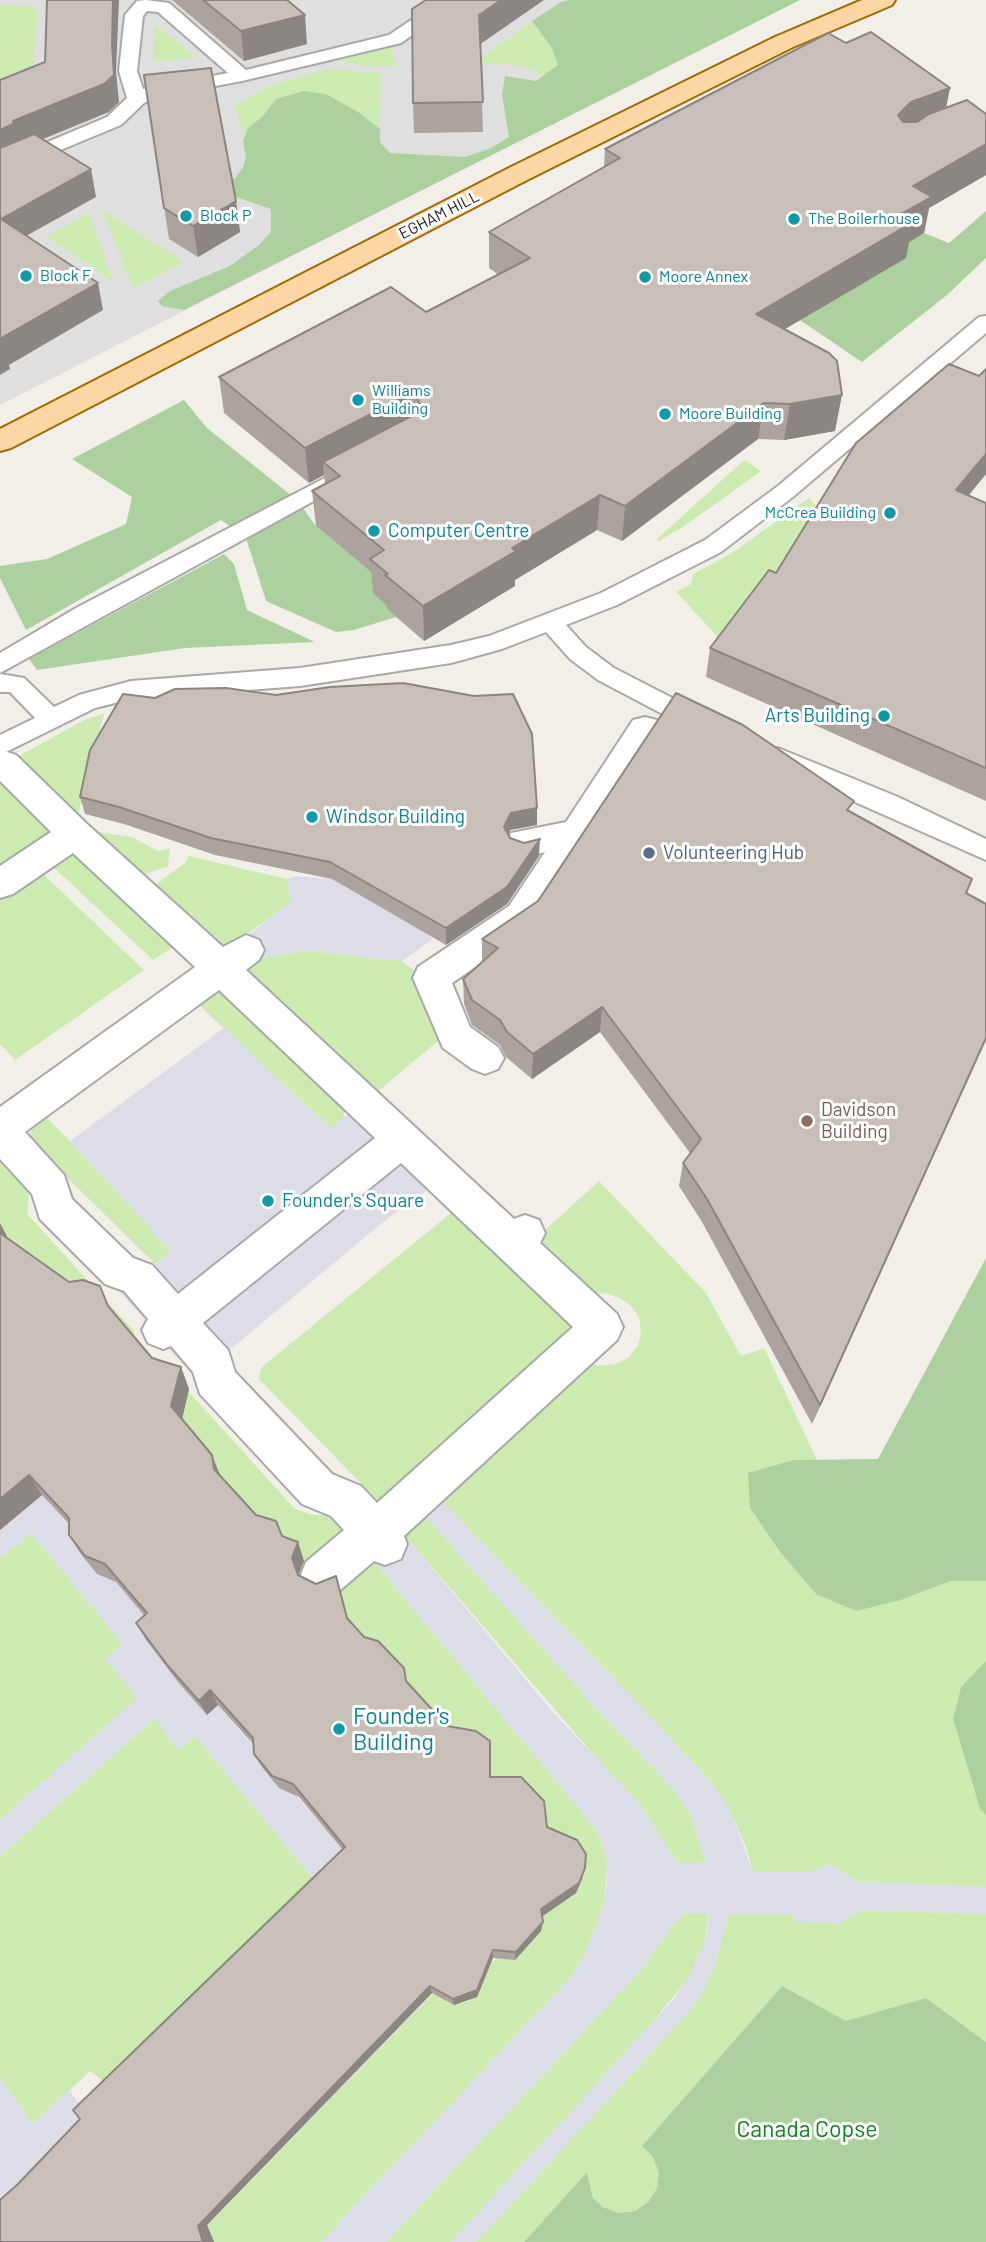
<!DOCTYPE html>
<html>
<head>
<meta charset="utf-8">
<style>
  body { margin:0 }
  canvas { display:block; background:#f2efe9 }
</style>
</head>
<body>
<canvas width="986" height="2242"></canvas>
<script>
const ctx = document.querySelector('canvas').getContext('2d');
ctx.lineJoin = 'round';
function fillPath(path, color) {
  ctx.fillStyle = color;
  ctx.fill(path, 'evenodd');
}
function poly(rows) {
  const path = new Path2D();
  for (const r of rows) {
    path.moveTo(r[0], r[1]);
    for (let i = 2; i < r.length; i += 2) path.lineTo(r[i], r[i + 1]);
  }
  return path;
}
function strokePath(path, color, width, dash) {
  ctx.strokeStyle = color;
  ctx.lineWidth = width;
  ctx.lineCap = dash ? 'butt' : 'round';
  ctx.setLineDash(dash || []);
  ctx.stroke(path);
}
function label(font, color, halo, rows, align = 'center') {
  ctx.font = font + ' Barlow,sans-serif';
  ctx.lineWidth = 6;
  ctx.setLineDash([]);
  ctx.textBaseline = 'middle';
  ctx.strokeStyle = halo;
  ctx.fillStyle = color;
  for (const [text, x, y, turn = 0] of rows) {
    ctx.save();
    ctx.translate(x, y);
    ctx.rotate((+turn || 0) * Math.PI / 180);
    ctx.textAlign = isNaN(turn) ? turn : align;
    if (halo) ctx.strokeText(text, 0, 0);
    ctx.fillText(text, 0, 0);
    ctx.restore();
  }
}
const residential = poly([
  [0,0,800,0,481,159,0,405]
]);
const grass = poly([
  [0,5,31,6,38,10,32,75,0,98],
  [532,21,552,48,558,65,544,75,521,66,482,63,482,58],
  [155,25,197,58,154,62],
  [391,46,397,66,361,66,338,59],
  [327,69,381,73,380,129,358,112,266,109,263,116,248,128,244,138,235,105,272,85],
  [102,210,184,262,133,289],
  [89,212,113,281,47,237],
  [744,460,761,471,683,527,659,541,656,540],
  [809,498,816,506,812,520,776,571,719,638,676,592,691,584,693,574,732,553],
  [104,714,78,815,17,757,86,719],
  [0,781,50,827,52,834,0,873],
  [98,832,132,837,158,851,170,848,168,866,143,875,95,834],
  [65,854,75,854,176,945,153,960,50,864],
  [189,856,287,879,292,902,230,946,213,942,154,886,185,863],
  [39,870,144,970,15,1060,0,1044,0,896],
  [308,951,402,961,415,971,446,1034,375,1094,247,976,246,969,254,959],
  [210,991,219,991,227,994,342,1102,345,1110,342,1120,330,1129,196,1002],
  [47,1118,70,1141,172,1252,155,1264,29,1140,31,1130],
  [0,1163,29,1193,27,1214,134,1331,135,1340,0,1233],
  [599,1181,706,1293,741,1356,764,1348,817,1460,794,1460,750,1508,780,1552,816,1594,901,1600,951,1581,986,1581,986,1663,961,1687,953,1719,980,1809,986,1815,986,1887,859,1882,830,1865,810,1872,753,1872,746,1847,732,1815,689,1758,439,1499,583,1361,599,1366,615,1364,628,1358,638,1346,641,1332,639,1317,631,1306,618,1297,603,1293,588,1295,533,1241],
  [451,1213,461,1216,573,1326,572,1329,389,1499,377,1500,259,1379,260,1372,263,1366],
  [145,1356,158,1358,294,1508,312,1515,327,1515,346,1531,311,1564,284,1553,221,1489,220,1475,202,1454,142,1359],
  [423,1514,591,1703,675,1791,691,1816,706,1862,683,1865,676,1861,639,1803,607,1770,401,1531],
  [31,1533,123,1644,106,1660,138,1698,0,1820,0,1558],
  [370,1557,596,1829,607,1856,605,1902,585,1954,572,1976,321,2242,214,2242,198,2235,435,1991,452,2004,467,2002,478,1995,485,1967,497,1958,515,1959,541,1931,538,1910,572,1897,583,1878,583,1865,489,1777,490,1758,453,1745,316,1595],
  [154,1719,195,1736,320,1887,103,2081,90,2071,33,2125,0,2078,0,1856],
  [864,1910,986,1914,986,2042,926,1998,846,2022,782,1986,642,2146,652,2156,659,2172,657,2188,649,2201,635,2211,619,2213,603,2207,593,2198,587,2172,524,2242,476,2242,714,1969,728,1915,793,1915,837,1924],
  [685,1913,709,1913,704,1945,688,1979,636,2042,451,2242,386,2242,641,1970,670,1929]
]);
const forest = poly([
  [569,0,800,0,184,310,162,306,158,301,170,291,230,266,259,245,271,232,271,209,230,195,222,184,235,178,243,168,246,156,243,141,248,128,263,116,276,99,304,91,326,94,358,112,380,129,380,142,390,153,465,157,491,148,509,137,502,94,505,76,536,81,558,65,552,48,532,21,561,2],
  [986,211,986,258,947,295,862,362,782,308,924,233,949,243],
  [184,400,207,428,297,500,316,526,365,567,378,569,390,608,388,610,396,617,354,630,336,632,266,601,246,538,221,520,26,630,0,578,0,566,47,559,126,524,132,497,72,459],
  [224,554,234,564,247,610,315,642,185,648,37,670,29,659],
  [986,1258,986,1581,951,1581,901,1600,856,1611,816,1594,780,1552,750,1508,748,1473,794,1460,878,1459],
  [986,1661,986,1815,980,1809,953,1719,961,1687],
  [782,1986,846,2021,926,1998,986,2042,986,2242,524,2242,587,2172,593,2198,603,2207,619,2213,635,2211,649,2201,657,2188,659,2172,652,2156,642,2146]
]);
const plaza = poly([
  [296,876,332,879,426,933,433,939,402,961,308,951,254,959,240,941,291,902,287,879],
  [224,1028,330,1128,353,1110,443,1178,382,1223,196,1378,166,1346,150,1315,144,1319,120,1292,171,1252,70,1141],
  [42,1495,80,1537,97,1574,116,1582,157,1630,208,1715,218,1705,345,1852,320,1887,195,1736,179,1750,154,1719,0,1856,0,1820,137,1698,105,1659,123,1644,31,1533,0,1558,0,1530],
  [439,1499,641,1706,715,1787,732,1815,753,1872,810,1872,830,1865,859,1882,986,1887,986,1914,864,1910,837,1924,794,1921,792,1915,728,1915,714,1969,701,1995,684,2018,476,2242,451,2242,674,1999,697,1962,707,1934,709,1914,685,1913,670,1929,641,1970,386,2242,321,2242,572,1976,585,1954,605,1902,607,1881,607,1856,596,1829,370,1557,401,1531,552,1711,639,1803,676,1861,683,1865,706,1862,691,1816,675,1791,591,1703,423,1514],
  [0,2078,33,2124,69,2090,93,2122,0,2215]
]);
const lane = poly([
  [146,0,169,3,246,70,389,35,441,0,462,0,401,43,242,81,157,97,144,103,121,125,0,175,0,162,107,117,127,98,119,71,125,15,137,1,146,0],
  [147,11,158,12,228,73,143,89,137,71,143,16,147,11],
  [986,316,986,333,794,496,721,552,617,605,566,625,586,647,614,668,711,718,714,724,711,730,702,733,693,730,598,680,570,659,546,632,502,649,451,663,300,686,131,699,95,708,0,755,0,735,35,718,10,692,0,692,0,674,24,678,54,707,79,695,131,681,300,668,451,645,489,636,601,593,705,540,778,486,979,317,986,316],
  [344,468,352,470,355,475,352,480,0,673,0,653,76,608,344,468],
  [778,748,898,797,986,839,986,860,769,764,766,757,769,750,778,748]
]);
const street = poly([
  [645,717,657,720,662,729,535,926,452,983,470,1027,498,1047,504,1058,498,1069,485,1074,472,1069,443,1048,413,978,418,967,509,906,545,852,523,857,511,853,506,843,511,833,566,822,633,720,645,717],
  [4,751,16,755,87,824,223,947,246,935,259,940,264,950,259,960,246,970,514,1219,525,1215,539,1220,545,1233,540,1243,617,1314,623,1327,617,1340,404,1536,407,1544,401,1559,385,1565,374,1561,338,1592,322,1599,306,1592,300,1577,306,1562,344,1530,331,1516,302,1504,200,1394,193,1372,171,1346,163,1349,148,1343,142,1330,148,1319,124,1291,105,1284,40,1219,32,1194,0,1159,0,1107,195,967,73,853,13,894,0,898,0,866,51,832,0,781,0,752,4,751],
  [219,990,375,1138,178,1294,152,1265,133,1258,72,1199,64,1175,25,1132,219,990],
  [401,1163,573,1327,377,1503,361,1486,332,1474,235,1372,228,1350,203,1323,401,1163]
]);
const primary = poly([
  [862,0,895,0,892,5,793,47,527,180,11,448,0,451,0,429,509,168,775,37,862,0]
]);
const wall = poly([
  [172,0,287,0,307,44,244,61],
  [480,44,483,132,414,133,413,103],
  [144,75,236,201,240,232,198,257,169,239],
  [946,108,986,144,986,175,929,208,924,233,909,242,906,258,785,329,835,431,784,440,758,439,622,541,597,530,515,580,515,586,424,641,388,610,387,606,373,593,371,572,316,526,312,491,325,484,324,475,309,483,224,413,219,377,426,312,499,275,489,268,489,232,604,167,605,149],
  [986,369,986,474,968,495,986,503,986,801,706,677,710,648,776,573],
  [80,797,537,825,510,830,508,835,510,838,539,856,507,904,446,945,332,879,215,855,124,824,85,814],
  [851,812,967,893,986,904,986,1039,812,1424,702,1222,679,1186,683,1163,690,1153,600,1032,532,1079,506,1057,500,1045,472,1025,464,1004,463,979,482,962,482,939],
  [8,1238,69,1282,109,1307,152,1358,181,1367,189,1389,182,1419,220,1476,256,1515,282,1536,304,1561,298,1575,347,1618,407,1682,490,1777,547,1827,583,1878,576,1893,542,1917,541,1931,515,1960,493,1958,477,1997,454,2005,432,1993,207,2225,214,2242,0,2242,18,2184,342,1849,299,1797,279,1788,262,1767,254,1754,254,1745,218,1705,207,1715,178,1682,146,1640,136,1623,144,1615,116,1582,97,1574,80,1553,69,1535,69,1524,42,1495,0,1530]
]);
const shadedWall = poly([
  [113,0,119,0,116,71,119,102,109,112,21,148,0,161,0,130,112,44],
  [501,0,544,0,479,45,479,15],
  [305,15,307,44,244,61,241,31],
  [950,88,943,124,904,138,898,115,911,102],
  [986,144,986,175,929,208,924,233,909,242,906,258,751,349,756,314,901,214,913,186],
  [91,169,96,197,8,246,1,219],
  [236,201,240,232,198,257,193,226],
  [98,283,103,310,9,365,10,369,0,375,0,339],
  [842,395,835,431,784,440,790,404],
  [406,396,408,432,323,462,324,475,309,483,305,448],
  [764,403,758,439,622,541,625,506],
  [986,454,986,474,948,521,956,490],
  [600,495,597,530,515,580,515,586,424,641,423,606,512,548],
  [537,808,537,825,510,830,504,844,504,827,511,813],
  [540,839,539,856,507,904,446,945,446,928],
  [602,1007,600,1032,532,1079,533,1054],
  [986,1038,986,1039,812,1424,820,1405],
  [0,1223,11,1244,0,1236],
  [181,1367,189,1389,180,1428,171,1406],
  [212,1455,220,1475,214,1469],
  [29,1475,42,1495,0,1530,0,1499],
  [298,1542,304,1561,298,1576,292,1558],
  [210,1690,218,1705,207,1715,199,1701],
  [585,1868,576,1893,539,1918,541,1909],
  [543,1922,541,1931,515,1960,516,1952],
  [493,1950,493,1958,477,1997,454,2005,453,1999],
  [430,1986,432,1993,207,2225,214,2242,203,2242,198,2226]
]);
const building = poly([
  [47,0,113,0,112,44,114,75,104,84,13,121,15,123,0,130,0,80,45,62,47,0],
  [203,0,287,0,305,15,241,31,203,0],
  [426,0,501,0,479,15,483,102,413,103,412,9,426,0],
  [871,32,950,88,911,102,898,115,903,122,917,122,929,114,967,100,986,114,986,144,913,186,932,197,901,214,913,222,756,314,829,353,837,361,842,395,790,404,764,403,625,506,600,495,512,548,516,551,423,606,385,575,388,574,370,559,384,550,312,491,340,476,323,462,417,413,421,407,418,399,406,396,305,448,219,377,391,287,426,312,530,258,489,232,620,158,605,149,828,33,846,43,871,32],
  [211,68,236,201,193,226,164,208,144,75,211,68],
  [34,134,91,169,1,219,98,283,0,339,0,148,34,134],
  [949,364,979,376,986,369,986,454,956,490,986,503,986,768,710,648,769,570,776,573,856,443,949,364],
  [403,683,474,696,513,694,532,734,537,808,511,813,504,827,510,838,524,843,540,839,507,887,446,928,330,862,211,838,119,807,80,797,90,750,123,694,155,698,175,689,226,688,276,695,330,687,403,683],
  [676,693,743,725,854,801,847,810,972,879,966,893,986,904,986,1038,820,1405,707,1199,683,1163,701,1139,602,1007,533,1054,507,1032,500,1020,472,1000,463,979,498,948,482,939,538,901,676,693],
  [0,1233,69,1282,83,1280,100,1286,108,1306,152,1358,181,1367,171,1406,212,1455,214,1469,256,1515,276,1521,282,1536,298,1542,292,1558,298,1575,316,1584,336,1576,347,1618,364,1637,378,1641,404,1668,406,1681,447,1726,476,1731,490,1741,490,1777,521,1777,544,1801,547,1827,577,1840,586,1854,585,1868,579,1883,541,1909,543,1922,516,1952,493,1950,477,1990,453,1999,430,1986,198,2226,203,2242,0,2242,0,2200,18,2184,80,2119,73,2110,345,1847,293,1784,272,1776,254,1754,253,1738,210,1690,199,1701,168,1666,136,1623,147,1613,105,1564,85,1556,69,1535,69,1518,29,1475,0,1499,0,1233]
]);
const markers = [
  [186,216,7,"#0f9aa8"],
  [794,219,7,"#0f9aa8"],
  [26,276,7,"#0f9aa8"],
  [645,277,7,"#0f9aa8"],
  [358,400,7,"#0f9aa8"],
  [665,414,7,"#0f9aa8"],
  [890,513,7,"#0f9aa8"],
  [374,531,7,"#0f9aa8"],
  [884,716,7,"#0f9aa8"],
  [312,817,7,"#0f9aa8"],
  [649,853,7,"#5c6f8a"],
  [807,1121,7,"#8d6e63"],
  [268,1201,7,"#0f9aa8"],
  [339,1729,7,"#0f9aa8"]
];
const farStreetnames = [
  ["EGHAM HILL",439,215,-27]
];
const farCulturenames = [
  ["Block P",200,216],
  ["The Boilerhouse",808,219],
  ["Block F",40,276],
  ["Moore Annex",659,277],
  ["Williams",372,391],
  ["Building",372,409],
  ["Moore Building",679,414],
  ["McCrea Building",876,513,"right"]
];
const cultureNames = [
  ["Computer Centre",388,531],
  ["Arts Building",870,716,"right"],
  ["Windsor Building",326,817],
  ["Founder's Square",282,1201]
];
const serviceNames = [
  ["Volunteering Hub",663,853]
];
const educationNames = [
  ["Davidson",821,1110],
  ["Building",821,1132]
];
const nearCulturenames = [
  ["Founder's",353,1716],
  ["Building",353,1742]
];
const nearParknames = [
  ["Canada Copse",807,2129]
];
fillPath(residential, '#e0dfdf');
fillPath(grass, '#cdebb0');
fillPath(forest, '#add19e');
fillPath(plaza, '#dddde8');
strokePath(lane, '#a9a9a9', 4);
strokePath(street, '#a9a9a9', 4);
strokePath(primary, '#a06b00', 4);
fillPath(lane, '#fff');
fillPath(street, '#fff');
fillPath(primary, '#fcd6a4');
fillPath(wall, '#aba49e');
fillPath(shadedWall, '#8b8681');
fillPath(building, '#c7bfb8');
strokePath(building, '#8b8681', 2);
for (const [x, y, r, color] of markers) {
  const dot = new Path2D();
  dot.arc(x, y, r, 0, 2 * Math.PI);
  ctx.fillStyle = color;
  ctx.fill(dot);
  strokePath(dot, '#fff', 2.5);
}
label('16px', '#222', '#fff', farStreetnames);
label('16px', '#0d838f', '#fff', farCulturenames, 'left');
label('19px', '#0d838f', '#fff', cultureNames, 'left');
label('19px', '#4e5e75', '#fff', serviceNames, 'left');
label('19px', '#785e54', '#fff', educationNames, 'left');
label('23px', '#0d838f', '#fff', nearCulturenames, 'left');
label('23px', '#0c8416', '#fff', nearParknames);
</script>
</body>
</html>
